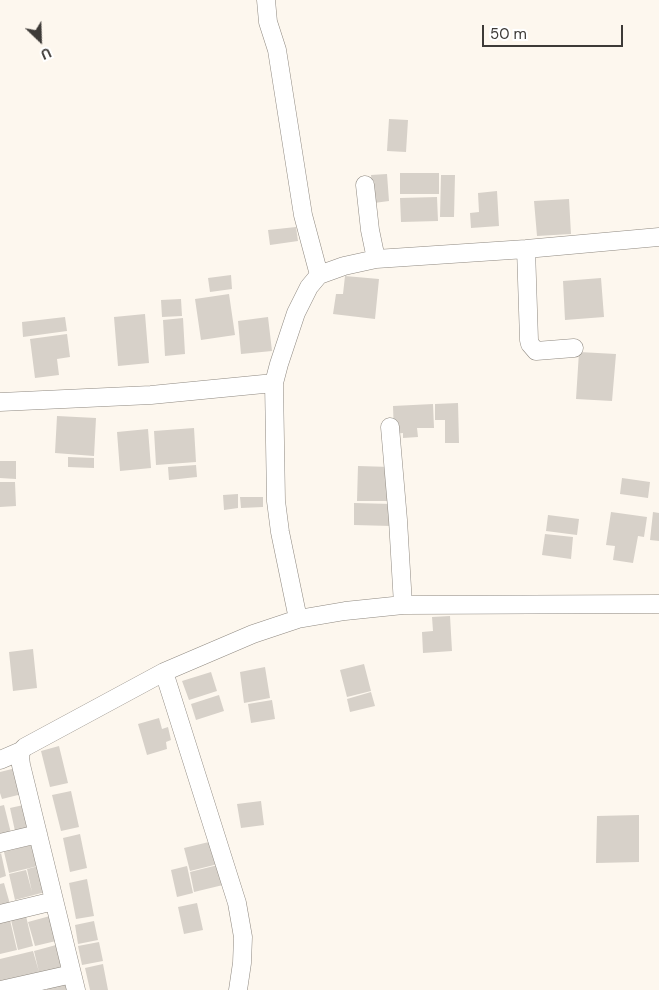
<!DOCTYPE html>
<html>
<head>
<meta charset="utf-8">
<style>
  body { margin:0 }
  #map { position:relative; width:659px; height:990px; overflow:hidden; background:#fdf7ee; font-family:"DM Sans",sans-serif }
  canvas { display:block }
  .north { position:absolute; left:15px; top:15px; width:50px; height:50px; -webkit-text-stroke:4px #fff; paint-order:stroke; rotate:156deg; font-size:14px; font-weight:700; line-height:20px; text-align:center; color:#3d3a37 }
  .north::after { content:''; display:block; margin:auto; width:18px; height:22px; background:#3d3a37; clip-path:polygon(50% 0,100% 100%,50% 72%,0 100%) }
  .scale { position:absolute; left:482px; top:25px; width:141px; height:22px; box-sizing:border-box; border:2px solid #3d3a37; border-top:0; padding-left:6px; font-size:15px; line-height:18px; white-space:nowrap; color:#3d3a37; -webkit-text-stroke:4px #fff; paint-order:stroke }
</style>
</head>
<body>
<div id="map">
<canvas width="659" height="990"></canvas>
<div class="north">U</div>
<div class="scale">50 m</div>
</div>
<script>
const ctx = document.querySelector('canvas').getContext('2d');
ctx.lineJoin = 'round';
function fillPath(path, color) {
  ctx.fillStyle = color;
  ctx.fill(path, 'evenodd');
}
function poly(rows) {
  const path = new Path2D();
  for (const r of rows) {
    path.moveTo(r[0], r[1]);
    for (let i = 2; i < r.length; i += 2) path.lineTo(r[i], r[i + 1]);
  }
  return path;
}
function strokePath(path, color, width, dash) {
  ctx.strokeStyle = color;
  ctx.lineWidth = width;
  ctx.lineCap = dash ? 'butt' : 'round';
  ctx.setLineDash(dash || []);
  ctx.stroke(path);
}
const building = poly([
  [389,119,408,120,406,152,387,151],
  [400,173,439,173,439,194,400,194],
  [387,174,389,201,374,203,371,175],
  [441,175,455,175,454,217,440,217],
  [497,191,499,226,471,228,470,213,479,212,478,193],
  [437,197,438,221,401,222,400,198],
  [569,199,571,234,537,236,534,201],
  [296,227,298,241,270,245,268,230],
  [231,275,232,289,210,292,208,278],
  [345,276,379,279,375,319,333,314,336,294,343,294],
  [601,278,604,317,565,320,563,281],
  [229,294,235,335,201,340,195,299],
  [181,299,182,316,162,317,161,300],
  [145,314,149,363,118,366,114,317],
  [65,317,67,331,23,337,22,322],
  [268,317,272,351,241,354,238,321],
  [183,318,185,354,165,356,163,320],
  [67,334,70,357,57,359,59,375,35,378,30,339],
  [579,352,616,354,612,401,576,399],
  [458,403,459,443,445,443,445,420,435,420,435,404],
  [433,404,434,428,417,428,418,437,403,438,403,433,394,434,393,406],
  [57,416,96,418,94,456,55,453],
  [194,428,196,462,156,465,154,431],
  [148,429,151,468,120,471,117,432],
  [68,457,94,458,94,468,68,467],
  [0,461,16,461,16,479,0,478],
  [196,465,197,477,169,480,168,467],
  [358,466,391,467,391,501,357,501],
  [622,478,650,482,648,498,620,494],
  [0,482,15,482,16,506,0,507],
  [238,494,238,508,224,510,223,495],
  [240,497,263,497,263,507,241,508],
  [354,503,392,504,391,526,354,525],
  [611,512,647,517,644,537,638,536,633,563,613,560,615,546,606,545],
  [653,512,659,513,659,541,650,540],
  [548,515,579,519,577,535,546,531],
  [545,534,573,537,571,559,542,555],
  [450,616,452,651,423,653,422,632,433,631,432,617],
  [33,649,37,688,13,691,9,652],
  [364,664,371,691,347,697,340,670],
  [265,667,270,698,244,703,240,672],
  [211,672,217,691,189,700,182,681],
  [371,692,375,706,350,712,347,699],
  [219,695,224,711,196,720,191,704],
  [272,700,275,719,251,723,248,704],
  [159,718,162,729,168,727,171,740,166,742,167,749,147,755,138,724],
  [59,746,68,783,50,787,41,751],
  [16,768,22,794,2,799,0,793,0,772],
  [71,791,79,827,61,831,52,795],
  [261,801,264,825,241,828,237,804],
  [28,804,34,827,15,831,10,808],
  [4,805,11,833,0,835,0,806],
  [639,815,639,862,596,863,597,816],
  [80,834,87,868,70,872,63,838],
  [213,841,218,864,190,871,184,848],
  [36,844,42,865,9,873,4,852],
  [1,853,6,876,0,878,0,854],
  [43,865,49,891,15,900,9,874,26,870,32,892,27,869],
  [218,865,223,885,194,892,190,872],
  [187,866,193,893,177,897,171,870],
  [87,879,94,916,76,919,69,883],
  [4,883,10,904,0,907,0,884],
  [197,903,203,930,184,934,178,907],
  [26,916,33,946,18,950,11,920],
  [50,916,56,941,35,946,28,922],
  [10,920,17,950,0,954,0,922],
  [94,921,98,940,78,944,75,925],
  [99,942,103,961,82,965,78,946],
  [56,945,62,968,0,983,0,959,33,951,39,972,34,951],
  [103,964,108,990,90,990,85,968],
  [66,983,67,990,47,990,47,988]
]);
const minor = poly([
  [266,0,268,22,277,50,303,215,319,275],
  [526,249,529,340,530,344,536,351,574,348],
  [376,259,526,249,659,237],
  [274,383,279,364,296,313,309,287,319,275,344,266,376,259,370,230,365,185],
  [0,402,151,395,274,383,276,501,280,532,298,619],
  [390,427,398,520,403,605],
  [164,672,237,903,243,937,242,963,238,990],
  [0,760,21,751],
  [0,843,38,834],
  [0,914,54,901],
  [1,990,72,974],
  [76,990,21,765,20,757,21,751,25,747,164,672,253,634,298,619,345,611,403,605,659,604]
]);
fillPath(building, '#d7d1c9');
strokePath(minor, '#8f8981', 19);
strokePath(minor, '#fff', 18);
</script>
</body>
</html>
